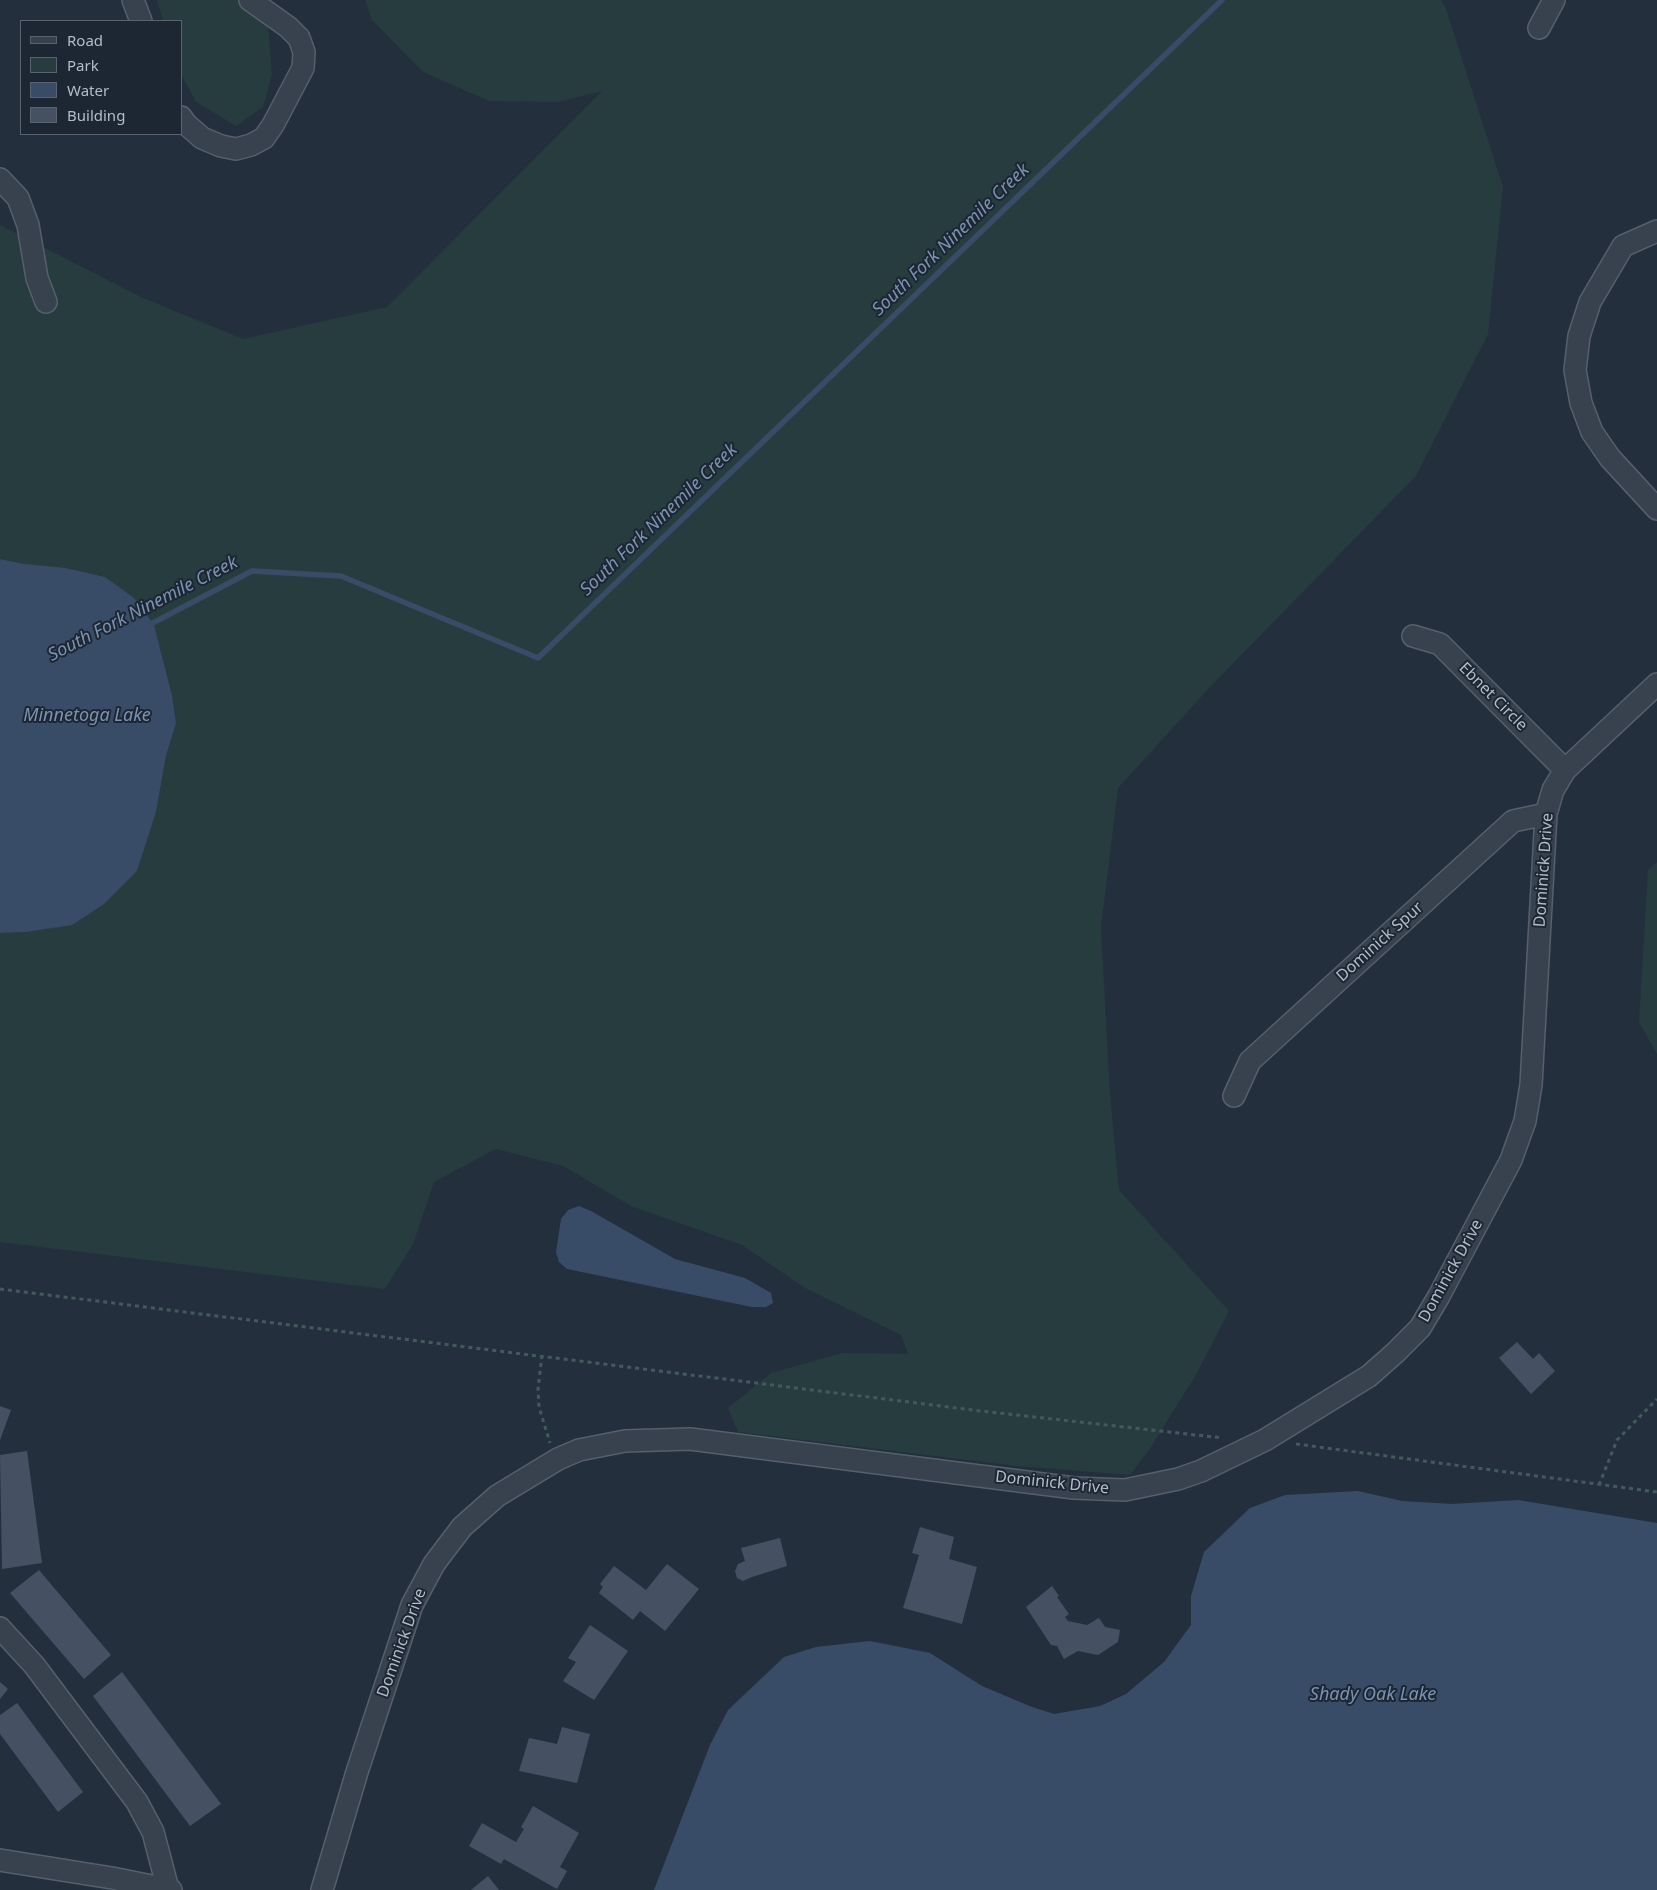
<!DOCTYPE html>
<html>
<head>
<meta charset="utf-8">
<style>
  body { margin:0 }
  #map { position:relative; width:1657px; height:1890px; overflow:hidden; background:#242f3e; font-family:"Noto Sans",sans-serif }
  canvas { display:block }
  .legend { position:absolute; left:20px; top:20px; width:162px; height:115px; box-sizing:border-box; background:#1d2633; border:1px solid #59626f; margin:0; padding:6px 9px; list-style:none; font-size:15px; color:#b4bcc9 }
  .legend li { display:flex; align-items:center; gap:10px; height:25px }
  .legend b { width:25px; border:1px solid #59626f }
</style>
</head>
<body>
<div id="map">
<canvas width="1657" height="1890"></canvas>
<ul class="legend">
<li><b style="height:6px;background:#38414e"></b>Road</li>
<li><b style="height:14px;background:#263c3f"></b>Park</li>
<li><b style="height:14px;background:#394c67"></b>Water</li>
<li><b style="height:14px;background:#455162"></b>Building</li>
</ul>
</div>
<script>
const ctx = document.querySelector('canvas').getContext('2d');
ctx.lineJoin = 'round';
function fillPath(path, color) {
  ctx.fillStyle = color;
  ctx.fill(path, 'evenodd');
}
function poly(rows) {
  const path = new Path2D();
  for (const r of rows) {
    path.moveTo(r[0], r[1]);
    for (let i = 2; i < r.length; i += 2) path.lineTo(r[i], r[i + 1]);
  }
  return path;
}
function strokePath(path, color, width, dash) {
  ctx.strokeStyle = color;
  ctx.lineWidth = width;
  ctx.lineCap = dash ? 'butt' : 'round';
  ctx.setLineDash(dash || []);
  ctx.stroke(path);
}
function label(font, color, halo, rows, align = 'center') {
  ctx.font = font + ' "Noto Sans",sans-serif';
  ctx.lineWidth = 4;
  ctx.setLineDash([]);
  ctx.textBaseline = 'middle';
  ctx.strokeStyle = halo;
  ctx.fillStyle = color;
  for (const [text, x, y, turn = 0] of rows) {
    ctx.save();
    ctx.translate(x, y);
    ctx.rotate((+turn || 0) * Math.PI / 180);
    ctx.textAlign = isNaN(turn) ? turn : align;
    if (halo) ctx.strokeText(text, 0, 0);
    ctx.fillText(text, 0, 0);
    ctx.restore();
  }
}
const green = poly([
  [157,0,263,0,269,35,272,75,263,107,236,126,196,102,181,74,181,21,163,21],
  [365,0,1441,0,1446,9,1503,187,1488,334,1416,476,1211,686,1118,788,1101,928,1110,1094,1119,1190,1229,1311,1197,1373,1149,1450,1130,1475,1017,1466,738,1432,728,1408,771,1373,842,1353,908,1354,901,1335,805,1288,742,1245,631,1206,563,1166,496,1149,434,1182,413,1244,385,1289,0,1242,0,933,26,932,104,904,137,871,156,812,166,756,176,723,172,695,160,647,25,564,0,559,0,225,141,297,243,339,387,307,602,91,558,102,489,101,423,72,372,20],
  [1657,862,1657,1054,1639,1022,1648,870]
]);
const water = poly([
  [0,559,25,564,65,568,105,577,134,598,154,625,172,695,176,723,166,756,156,812,137,871,104,904,72,925,26,932,0,933],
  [579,1206,591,1211,675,1259,745,1278,771,1293,773,1303,766,1307,752,1307,567,1269,559,1262,556,1252,561,1219,568,1210],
  [1358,1491,1402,1501,1452,1504,1518,1500,1657,1523,1657,1890,654,1890,710,1745,728,1710,784,1657,816,1647,870,1641,930,1653,982,1686,1032,1707,1054,1714,1100,1706,1126,1694,1164,1662,1191,1625,1191,1596,1204,1552,1250,1508,1285,1495]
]);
const stream = poly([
  [147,626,252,571,341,576,538,658,1222,0]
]);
const building = poly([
  [1517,1342,1533,1359,1539,1353,1555,1371,1531,1394,1499,1358],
  [0,1406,11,1410,0,1440],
  [27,1451,42,1563,2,1569,0,1455],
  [920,1527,954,1537,949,1559,977,1567,962,1624,903,1608,919,1555,912,1553],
  [780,1538,787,1566,752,1577,743,1581,737,1578,735,1571,738,1564,745,1561,741,1548],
  [667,1564,699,1589,665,1631,640,1611,633,1620,599,1593,603,1587,600,1584,614,1566,646,1590],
  [39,1570,111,1655,84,1679,10,1593],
  [1052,1586,1059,1596,1057,1597,1069,1614,1065,1617,1068,1621,1087,1625,1099,1618,1105,1627,1120,1630,1118,1642,1098,1655,1078,1651,1064,1659,1057,1646,1051,1645,1026,1607],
  [590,1625,628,1651,594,1700,563,1681,576,1662,568,1658],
  [122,1672,221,1804,190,1826,93,1696],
  [0,1682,8,1689,0,1699],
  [17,1703,83,1792,58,1812,0,1734,0,1715],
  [562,1727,590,1734,577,1783,519,1771,529,1738,557,1744],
  [533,1806,579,1833,560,1867,567,1871,557,1889,504,1859,501,1864,469,1846,482,1823,516,1842,524,1829,521,1827],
  [488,1876,499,1890,471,1890]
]);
const path = poly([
  [0,1289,981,1411,1223,1438],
  [542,1355,538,1389,539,1407,550,1443],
  [1296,1444,1657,1492],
  [1599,1485,1617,1440,1657,1399]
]);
const minor = poly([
  [133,0,141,21],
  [1539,28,1554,0],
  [181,117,186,124,202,138,221,146,236,149,251,145,264,138,273,125,303,68,304,52,299,38,288,27,250,0],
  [0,179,18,198,28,225,37,278,46,302],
  [1657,231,1623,246,1590,302,1579,336,1575,370,1581,403,1592,432,1610,458,1657,509],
  [1413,636,1440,644,1565,770],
  [1234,1096,1250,1061,1513,821,1546,814],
  [0,1628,34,1665,137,1802,153,1832,168,1889],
  [0,1860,112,1878,171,1890],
  [322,1890,357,1772,412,1605,434,1564,462,1527,497,1496,558,1459,579,1450,625,1441,690,1439,1074,1488,1125,1490,1178,1479,1201,1471,1265,1440,1369,1376,1395,1353,1420,1328,1439,1296,1511,1160,1525,1121,1531,1085,1546,814,1553,790,1565,770,1657,684]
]);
const streetNames = [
  ["Ebnet Circle",1493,697,45],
  ["Dominick Drive",1544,870,-86],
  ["Dominick Spur",1380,942,-42],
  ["Dominick Drive",1451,1271,-61],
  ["Dominick Drive",1052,1483,6],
  ["Dominick Drive",402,1643,-70]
];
const waterNames = [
  ["South Fork Ninemile Creek",951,240,-44],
  ["South Fork Ninemile Creek",659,520,-44],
  ["South Fork Ninemile Creek",143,609,-27],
  ["Minnetoga Lake",87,716],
  ["Shady Oak Lake",1373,1695]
];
fillPath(green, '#263c3f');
fillPath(water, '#394c67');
strokePath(stream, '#394c67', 5.5);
fillPath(building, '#455162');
strokePath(minor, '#565f6c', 24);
strokePath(path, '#44595c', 3, [4, 4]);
strokePath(minor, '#38414e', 21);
label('16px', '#b4bcc9', '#1d2633', streetNames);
label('italic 18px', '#7c92b1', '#1d2633', waterNames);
</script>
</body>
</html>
